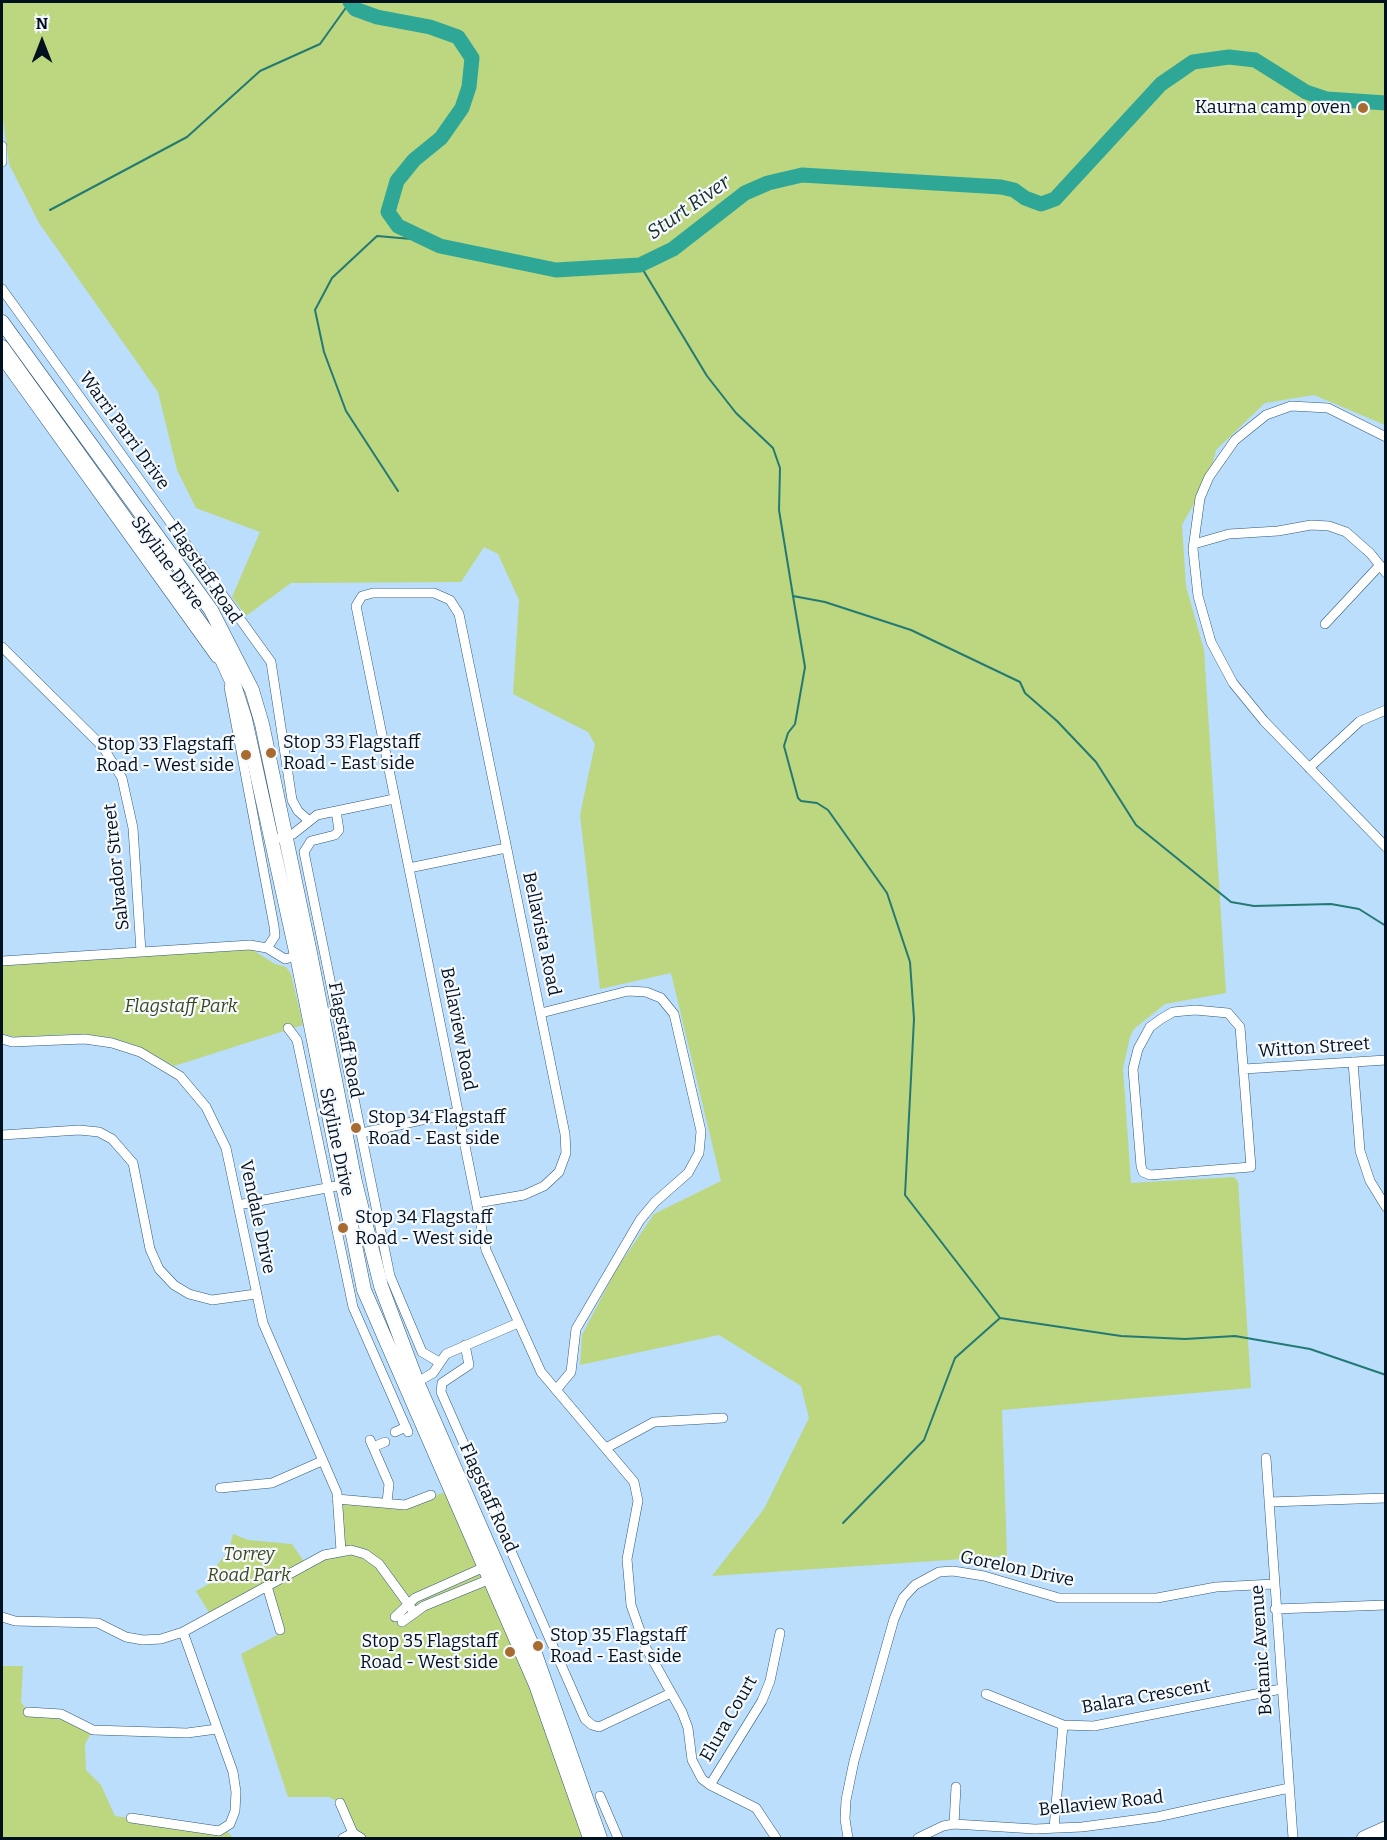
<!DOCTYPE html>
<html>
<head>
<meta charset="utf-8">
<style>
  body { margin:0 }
  #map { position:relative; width:1387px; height:1840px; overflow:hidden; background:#badefb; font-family:Bitter,serif }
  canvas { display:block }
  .frame { position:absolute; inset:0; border:3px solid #02111e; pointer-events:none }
  .north { position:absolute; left:12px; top:12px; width:60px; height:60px; -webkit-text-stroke:4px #f6fafe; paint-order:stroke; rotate:0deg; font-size:16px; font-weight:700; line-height:24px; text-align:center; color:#02111e }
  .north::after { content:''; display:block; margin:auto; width:21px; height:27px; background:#02111e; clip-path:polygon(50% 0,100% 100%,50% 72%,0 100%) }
</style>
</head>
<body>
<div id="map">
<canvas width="1387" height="1840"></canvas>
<div class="frame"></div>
<div class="north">N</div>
</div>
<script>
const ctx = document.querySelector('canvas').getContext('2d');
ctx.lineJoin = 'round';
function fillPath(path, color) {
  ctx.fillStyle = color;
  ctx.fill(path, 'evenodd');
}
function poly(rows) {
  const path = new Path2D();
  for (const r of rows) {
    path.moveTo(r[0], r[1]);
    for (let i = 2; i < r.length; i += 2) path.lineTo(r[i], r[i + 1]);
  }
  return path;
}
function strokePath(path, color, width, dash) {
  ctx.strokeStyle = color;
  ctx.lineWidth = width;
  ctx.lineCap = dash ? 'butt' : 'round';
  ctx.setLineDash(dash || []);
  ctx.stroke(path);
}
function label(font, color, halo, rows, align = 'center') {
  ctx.font = font + ' Bitter,serif';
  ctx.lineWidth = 4.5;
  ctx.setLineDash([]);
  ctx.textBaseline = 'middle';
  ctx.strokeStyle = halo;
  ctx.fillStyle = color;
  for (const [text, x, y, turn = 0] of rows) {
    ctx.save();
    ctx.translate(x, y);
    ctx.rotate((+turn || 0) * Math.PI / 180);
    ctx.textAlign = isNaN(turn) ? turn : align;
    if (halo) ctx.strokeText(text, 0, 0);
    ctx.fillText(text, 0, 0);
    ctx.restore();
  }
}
const green = poly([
  [2,2,1385,2,1385,425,1314,395,1265,403,1216,450,1209,477,1182,525,1186,586,1204,650,1226,993,1165,1004,1134,1029,1130,1037,1123,1068,1131,1183,1234,1177,1238,1181,1251,1388,1002,1410,1007,1556,712,1576,764,1509,809,1418,801,1386,719,1335,580,1365,582,1335,616,1270,654,1214,721,1181,671,973,600,989,580,815,595,744,588,732,513,694,519,600,498,554,484,547,461,582,291,583,246,616,232,597,260,532,196,508,177,470,158,392,39,223,9,164,2,111],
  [251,949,275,964,286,967,291,974,303,1025,174,1066,137,1046,112,1038,84,1034,15,1037,2,1034,2,964],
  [452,1490,590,1838,343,1838,353,1833,340,1803,329,1797,288,1797,241,1654,281,1633,267,1586,341,1550,337,1499,405,1505],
  [233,1534,248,1540,292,1544,305,1563,211,1616,196,1591,216,1580,215,1568,229,1550],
  [2,1666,23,1666,21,1702,28,1712,50,1712,93,1730,85,1744,86,1770,101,1785,115,1816,219,1831,225,1829,233,1838,2,1838]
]);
const stream = poly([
  [50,210,187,137,260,71,320,44,350,2],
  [640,265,707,376,736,413,773,448,780,468,779,510,793,596,825,602,911,630,1020,682,1025,693,1057,721,1096,762,1136,825,1231,902,1254,906,1331,904,1359,909,1386,926],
  [398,491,346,411,324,352,315,310,332,278,377,236,423,240],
  [793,596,805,667,795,724,788,733,784,746,798,798,801,801,817,803,828,810,887,893,910,962,914,1019,905,1195,1000,1318,1121,1336,1185,1339,1235,1336,1310,1349,1386,1375],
  [843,1523,924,1440,955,1358,1000,1318]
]);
const river = poly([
  [350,2,355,9,377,17,430,27,458,37,472,58,469,87,462,108,441,138,414,160,397,181,388,212,398,226,440,246,556,270,640,265,673,249,745,193,768,183,802,175,1001,187,1014,190,1025,198,1041,204,1055,199,1161,84,1193,62,1229,57,1255,60,1306,92,1327,99,1386,103]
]);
const minor = poly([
  [2,146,2,162],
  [2,289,271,662,292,800,298,811,308,820],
  [2,360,216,658],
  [1386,437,1328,408,1291,406,1266,415,1235,440,1209,477,1200,498,1193,549,1198,596,1211,642,1233,683,1264,721,1386,847],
  [1194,544,1229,534,1278,531,1311,525,1329,526,1346,532,1370,553,1386,573],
  [1325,624,1380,565],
  [2,647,103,747,122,778,133,828,141,952],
  [229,687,274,926,275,936,267,948],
  [1309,768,1360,721,1386,710],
  [336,811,339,830,335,835,311,841,304,852,390,1276,422,1352,439,1362],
  [280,838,293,834,317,815,394,799],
  [409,868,506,848],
  [2,961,250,945,267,948,285,959,301,955],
  [1195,1010,1228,1013,1240,1027,1251,1167,1150,1175,1143,1172,1141,1166,1133,1069,1138,1049,1150,1027,1161,1019,1173,1012,1195,1010],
  [541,1013,628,991,646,992,661,998,674,1014,701,1131,699,1153,688,1173,655,1202,640,1220,576,1329,571,1372,556,1390],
  [288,1028,297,1040,353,1307,408,1432],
  [2,1039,12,1042,85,1039,112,1043,140,1052,180,1076,206,1107,226,1148,263,1323,337,1493,341,1551],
  [1353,1062,1360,1151,1370,1181,1386,1207],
  [1244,1069,1386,1060],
  [362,1133,458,1112],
  [2,1135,79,1130,99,1132,112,1139,133,1163,150,1249,159,1269,174,1285,189,1294,212,1300,256,1294],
  [477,1203,524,1195,544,1186,559,1172,566,1153,565,1134,459,614,450,600,434,593,373,593,362,596,356,606,486,1250,541,1372,634,1482,638,1501,627,1559,631,1605,646,1648,682,1712,688,1728,692,1760,702,1779,710,1785,756,1808,776,1838],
  [238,1205,347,1184],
  [465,1345,469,1365,442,1383,441,1392,585,1719,592,1725,599,1727,671,1693],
  [414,1384,433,1373,446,1354,518,1323],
  [395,1432,406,1427],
  [370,1440,389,1484,387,1502],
  [373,1447,385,1442],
  [606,1448,654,1422,723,1418],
  [1266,1458,1293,1838],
  [220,1488,272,1483,322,1461],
  [337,1499,405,1505,431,1495],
  [1269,1502,1386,1498],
  [267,1586,280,1630],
  [1275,1609,1386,1605],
  [2,1617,15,1621,98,1623,126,1637,143,1640,161,1639,183,1632,324,1555,351,1550,365,1554,379,1564,414,1612],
  [395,1617,415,1598,489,1565],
  [402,1622,424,1606,495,1577],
  [986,1694,1063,1725,1094,1726,1281,1689],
  [28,1712,61,1714,93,1730,187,1733,217,1729],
  [710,1785,762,1701,770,1681,780,1633],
  [600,1796,618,1838],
  [340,1803,353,1833,361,1838],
  [131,1818,219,1831,230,1824,235,1811,236,1792,233,1772,183,1632],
  [954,1824,956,1787],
  [1054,1828,1063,1725],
  [343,1838,353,1833],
  [848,1838,845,1819,846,1800,854,1761,894,1619,903,1598,915,1585,939,1572,953,1571,984,1576,1059,1598,1157,1598,1216,1587,1274,1584],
  [918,1838,943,1826,954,1824,1035,1829,1082,1827,1157,1817,1289,1788]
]);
const secondary = poly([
  [2,322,211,610,252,690,262,724,310,953,355,1182,381,1286,417,1382,532,1645,600,1838],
  [2,347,214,642,235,688,245,719,297,956,364,1290,536,1685,590,1838],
  [1364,1838,1386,1828]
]);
const markers = [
  [1363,108,6,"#a86b2f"],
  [271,753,6,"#a86b2f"],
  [246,755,6,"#a86b2f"],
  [356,1128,6,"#a86b2f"],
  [343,1228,6,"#a86b2f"],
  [538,1646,6,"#a86b2f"],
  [510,1652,6,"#a86b2f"]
];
const poiNames = [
  ["Kaurna camp oven",1351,108,"right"],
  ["Stop 33 Flagstaff",283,743],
  ["Road - East side",283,764],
  ["Stop 33 Flagstaff",234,745,"right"],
  ["Road - West side",234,766,"right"],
  ["Stop 34 Flagstaff",368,1118],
  ["Road - East side",368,1139],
  ["Stop 34 Flagstaff",355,1218],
  ["Road - West side",355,1239],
  ["Stop 35 Flagstaff",550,1636],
  ["Road - East side",550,1657],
  ["Stop 35 Flagstaff",498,1642,"right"],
  ["Road - West side",498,1663,"right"]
];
const streetNames = [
  ["Warri Parri Drive",124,431,54],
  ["Skyline Drive",167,563,54],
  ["Flagstaff Road",204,573,56],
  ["Salvador Street",117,867,-96],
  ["Bellavista Road",541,934,78],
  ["Bellaview Road",458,1029,79],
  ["Flagstaff Road",345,1040,79],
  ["Witton Street",1314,1048,-4],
  ["Skyline Drive",336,1142,78],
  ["Vendale Drive",257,1217,78],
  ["Flagstaff Road",488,1498,66],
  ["Gorelon Drive",1017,1569,12],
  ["Botanic Avenue",1262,1650,-94],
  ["Balara Crescent",1146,1697,-10],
  ["Elura Court",729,1719,-60],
  ["Bellaview Road",1101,1804,-6]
];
const parkNames = [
  ["Flagstaff Park",181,1007],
  ["Torrey",249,1555],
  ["Road Park",249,1576]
];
const waterNames = [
  ["Sturt River",689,208,-35]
];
fillPath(green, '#bdd680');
strokePath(stream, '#227a73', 2);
strokePath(river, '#2fa797', 15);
strokePath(minor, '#2f5978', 10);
strokePath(secondary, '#2f5978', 15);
strokePath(minor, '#fff', 9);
strokePath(secondary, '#fff', 14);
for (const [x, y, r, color] of markers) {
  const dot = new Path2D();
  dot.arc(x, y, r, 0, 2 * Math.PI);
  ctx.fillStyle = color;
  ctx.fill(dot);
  strokePath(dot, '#f6fafe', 2);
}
label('18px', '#02111e', '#f6fafe', poiNames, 'left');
label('18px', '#02111e', '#f6fafe', streetNames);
label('italic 18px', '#3c471e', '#f6fafe', parkNames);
label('italic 20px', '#17302c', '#f6fafe', waterNames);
</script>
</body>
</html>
